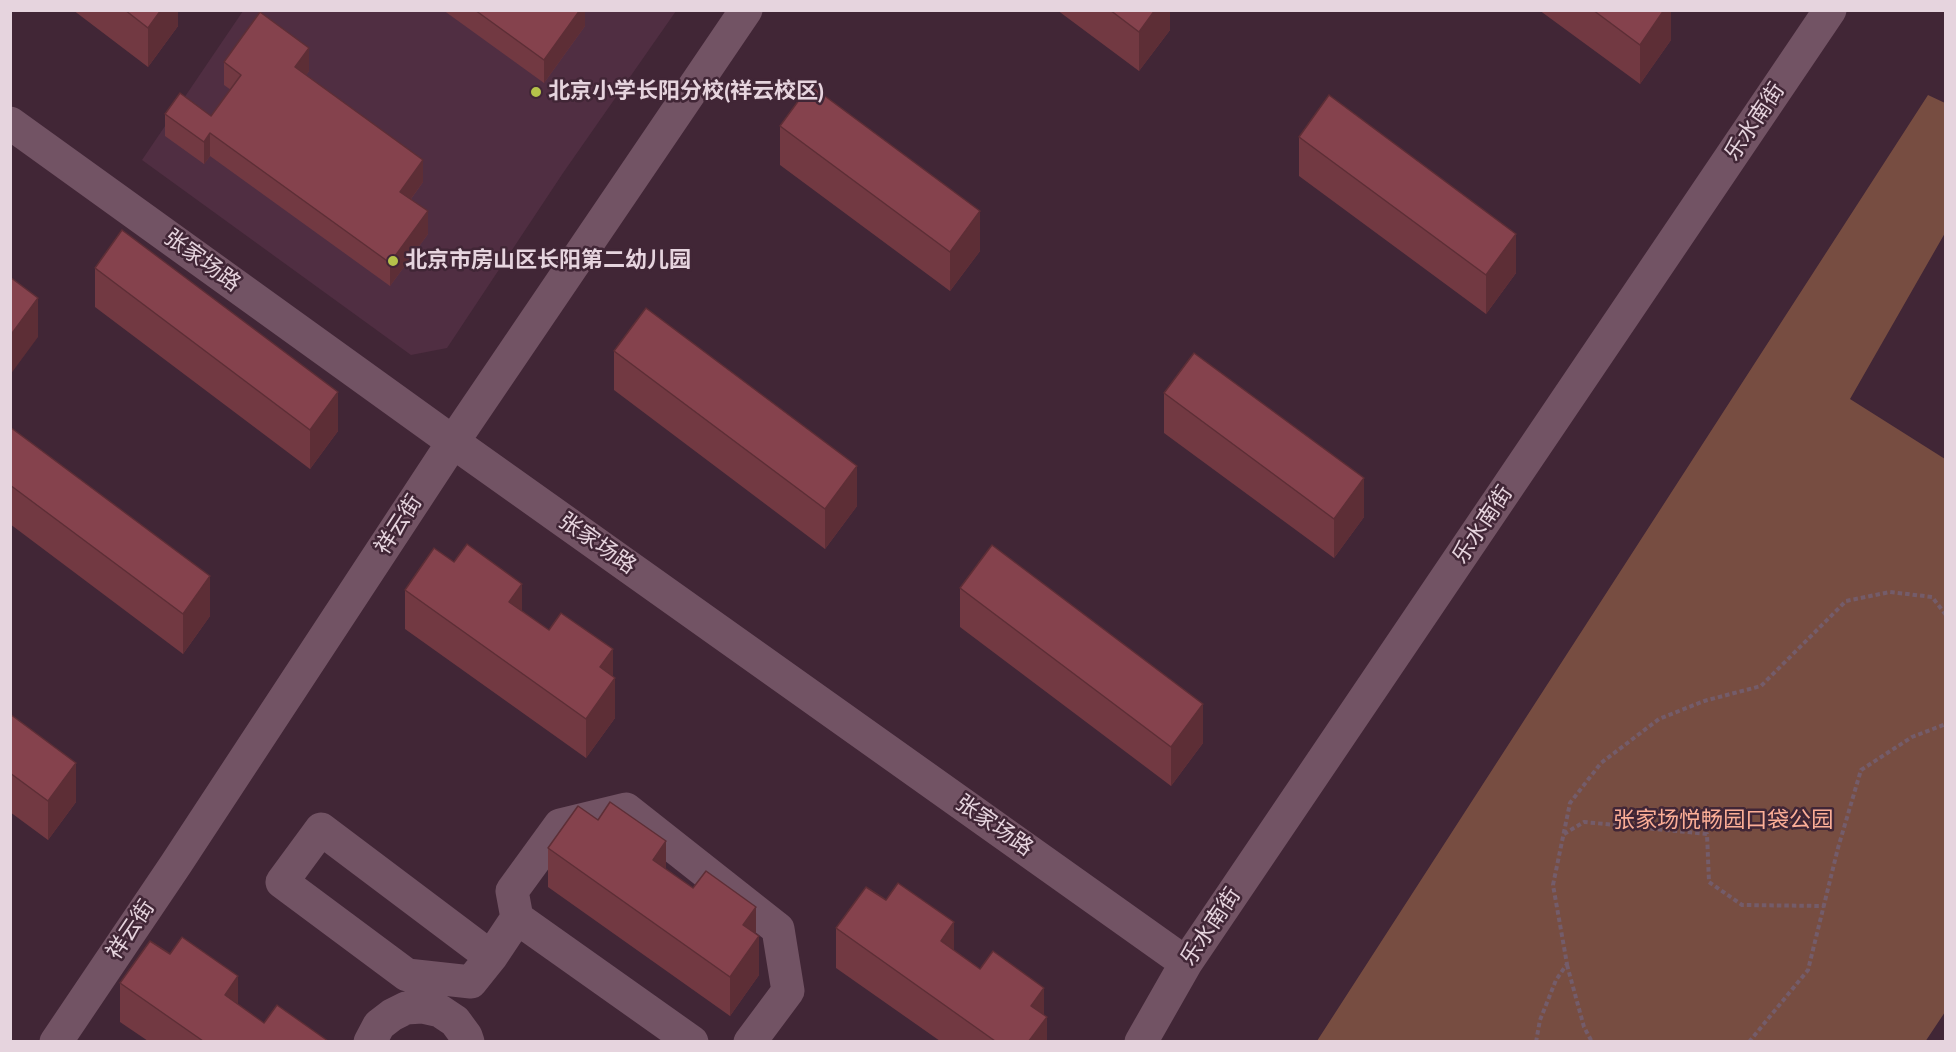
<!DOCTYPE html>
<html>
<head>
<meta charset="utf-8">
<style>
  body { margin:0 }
  #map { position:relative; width:1956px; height:1052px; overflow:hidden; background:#412636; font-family:"PT Sans Narrow",sans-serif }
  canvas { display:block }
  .frame { position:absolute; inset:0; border:12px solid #e6d4de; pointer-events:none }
</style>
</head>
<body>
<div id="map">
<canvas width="1956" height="1052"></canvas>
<div class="frame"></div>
</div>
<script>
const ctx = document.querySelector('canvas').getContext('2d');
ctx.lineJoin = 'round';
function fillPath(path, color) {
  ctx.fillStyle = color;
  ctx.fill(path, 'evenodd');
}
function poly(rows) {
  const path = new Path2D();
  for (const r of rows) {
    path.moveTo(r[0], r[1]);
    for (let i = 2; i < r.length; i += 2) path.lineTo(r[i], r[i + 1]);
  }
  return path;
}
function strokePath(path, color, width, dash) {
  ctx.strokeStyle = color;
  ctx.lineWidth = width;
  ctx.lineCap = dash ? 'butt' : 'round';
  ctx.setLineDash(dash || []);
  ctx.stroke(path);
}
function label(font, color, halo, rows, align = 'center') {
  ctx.font = font + ' "PT Sans Narrow","Noto Sans SC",sans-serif';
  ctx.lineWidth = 5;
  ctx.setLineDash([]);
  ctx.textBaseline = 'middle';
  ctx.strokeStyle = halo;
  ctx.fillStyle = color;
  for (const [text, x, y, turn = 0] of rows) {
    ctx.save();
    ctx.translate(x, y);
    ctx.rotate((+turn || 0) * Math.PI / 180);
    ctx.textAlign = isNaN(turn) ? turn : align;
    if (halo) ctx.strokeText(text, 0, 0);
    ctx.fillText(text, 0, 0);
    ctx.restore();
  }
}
const built = poly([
  [243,11,676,11,563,173,447,348,411,355,142,160]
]);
const green = poly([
  [1928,95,1945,103,1945,233,1850,399,1945,459,1945,1012,1925,1042,1317,1041]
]);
const path = poly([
  [1564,834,1584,822,1707,834,1709,882,1742,905,1824,906],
  [1567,965,1584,1027,1592,1042],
  [1536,1042,1540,1020,1556,980,1567,964,1553,885,1570,803,1601,763,1659,719,1704,701,1761,686,1846,601,1890,592,1932,597,1946,615],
  [1749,1042,1808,970,1838,848,1861,770,1912,737,1946,724]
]);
const minor = poly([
  [10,123,453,442,1186,963],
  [517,918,512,891,560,825,626,809,778,929,788,991,750,1042],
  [491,957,321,829,282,882,407,975,471,982,491,957,517,918,692,1042],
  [56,1042,176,864,453,442,746,10],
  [370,1042,379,1025,392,1015,406,1008,422,1007,440,1011,455,1021,466,1036,468,1042],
  [1141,1042,1186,963,1830,10]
]);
const wall = poly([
  [73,10,178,10,178,26,148,67],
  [443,10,585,10,585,26,544,83],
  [1057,10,1170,10,1170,30,1139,71],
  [1539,10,1671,10,1671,40,1640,84],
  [224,62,309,71,306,75,423,182,411,199,428,234,390,286,210,156,204,164,165,136,165,114,211,116,231,90,224,85],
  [780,126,980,251,950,291,780,165],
  [1299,137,1516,273,1486,314,1299,176],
  [95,268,338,431,310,469,95,307],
  [614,351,857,506,825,549,614,390],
  [1164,393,1364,517,1334,558,1164,433],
  [10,427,210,616,183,654,10,524],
  [454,562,613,676,615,718,586,758,405,629,405,590],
  [960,588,1203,743,1171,786,960,627],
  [10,714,76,802,48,840,10,812],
  [548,848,666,869,756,934,759,975,730,1016,548,887],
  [836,928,954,950,1044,1015,1047,1041,940,1041,836,968],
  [120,983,238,1004,264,1023,328,1041,148,1041,120,1022]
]);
const shadedWall = poly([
  [160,10,178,10,178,26,148,67,148,28],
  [580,10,585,10,585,26,544,83,544,60],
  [1155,10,1170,10,1170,30,1139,71,1139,32],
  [1664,10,1671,10,1671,40,1640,84,1640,45],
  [309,48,309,71,295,90,295,67],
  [210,133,210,156,204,164,204,142],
  [423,160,423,182,400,214,400,192],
  [428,211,428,234,390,286,390,263],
  [980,211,980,251,950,291,950,252],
  [1516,234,1516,273,1486,314,1486,275],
  [38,298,38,337,10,375,10,336],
  [338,392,338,431,310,469,310,430],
  [857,466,857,506,825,549,825,509],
  [1364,478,1364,517,1334,558,1334,519],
  [210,576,210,616,183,654,183,614],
  [522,584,522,623,509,602],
  [613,649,613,682,615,678,615,718,586,758,586,719,600,667],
  [1203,704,1203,743,1171,786,1171,747],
  [76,763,76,802,48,840,48,801],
  [666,841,666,881,653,860],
  [756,907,756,940,759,936,759,975,730,1016,730,977,743,925],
  [954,922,954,961,941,941],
  [238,976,238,1015,225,995],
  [1044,988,1044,1021,1047,1017,1047,1041,1029,1041,1031,1006]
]);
const building = poly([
  [125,10,161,10,148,28,125,10],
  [475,10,580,10,544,60,475,10],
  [1110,10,1155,10,1139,32,1110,10],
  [1593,10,1664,10,1640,45,1593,10],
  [260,12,309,48,295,67,423,160,400,192,428,211,390,263,210,133,204,142,165,114,180,93,211,116,241,75,224,62,260,12],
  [810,85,980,211,950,252,780,126,810,85],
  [1329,95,1516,234,1486,275,1299,137,1329,95],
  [122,230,338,392,310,430,95,268,122,230],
  [10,277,38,298,10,336,10,277],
  [646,308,857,466,825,509,614,351,646,308],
  [1194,353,1364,478,1334,519,1164,393,1194,353],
  [10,427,210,576,183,614,10,485,10,427],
  [467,544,522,584,509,602,549,630,561,613,613,649,600,667,615,678,586,719,405,590,434,548,454,562,467,544],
  [992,545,1203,704,1171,747,960,588,992,545],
  [10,714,76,763,48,801,10,773,10,714],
  [610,802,666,841,653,860,693,888,706,871,756,907,743,925,759,936,730,977,548,848,578,806,598,820,610,802],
  [898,883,954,922,941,941,980,969,993,951,1044,988,1031,1006,1047,1017,1029,1041,995,1041,836,928,866,887,886,900,898,883],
  [182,937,238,976,225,995,264,1023,277,1005,328,1041,203,1041,120,983,150,941,170,954,182,937]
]);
const markers = [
  [536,92,6,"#b5c24a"],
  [393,261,6,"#b5c24a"]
];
const poiNames = [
  ["北京小学长阳分校(祥云校区)",548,92],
  ["北京市房山区长阳第二幼儿园",405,261]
];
const streetNames = [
  ["乐水南街",1755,122,-56],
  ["张家场路",202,261,36],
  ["祥云街",399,525,-57],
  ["乐水南街",1483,525,-56],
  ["张家场路",597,544,35],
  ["张家场路",994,826,35],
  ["乐水南街",1211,927,-56],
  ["祥云街",131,930,-56]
];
const parkNames = [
  ["张家场悦畅园口袋公园",1723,821]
];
fillPath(built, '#502e42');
fillPath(green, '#774d41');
strokePath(path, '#745c6a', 4, [4.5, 3]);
strokePath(minor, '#725364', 33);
fillPath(wall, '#723942');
fillPath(shadedWall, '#5d2e36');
fillPath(building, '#85424d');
strokePath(building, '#5d2e36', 1.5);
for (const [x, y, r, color] of markers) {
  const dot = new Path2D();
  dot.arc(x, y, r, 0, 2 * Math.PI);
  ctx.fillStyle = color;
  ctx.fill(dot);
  strokePath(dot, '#412636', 2);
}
label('bold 22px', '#e6d4de', '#412636', poiNames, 'left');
label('22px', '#e6d4de', '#412636', streetNames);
label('22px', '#fcae97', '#412636', parkNames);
</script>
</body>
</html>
